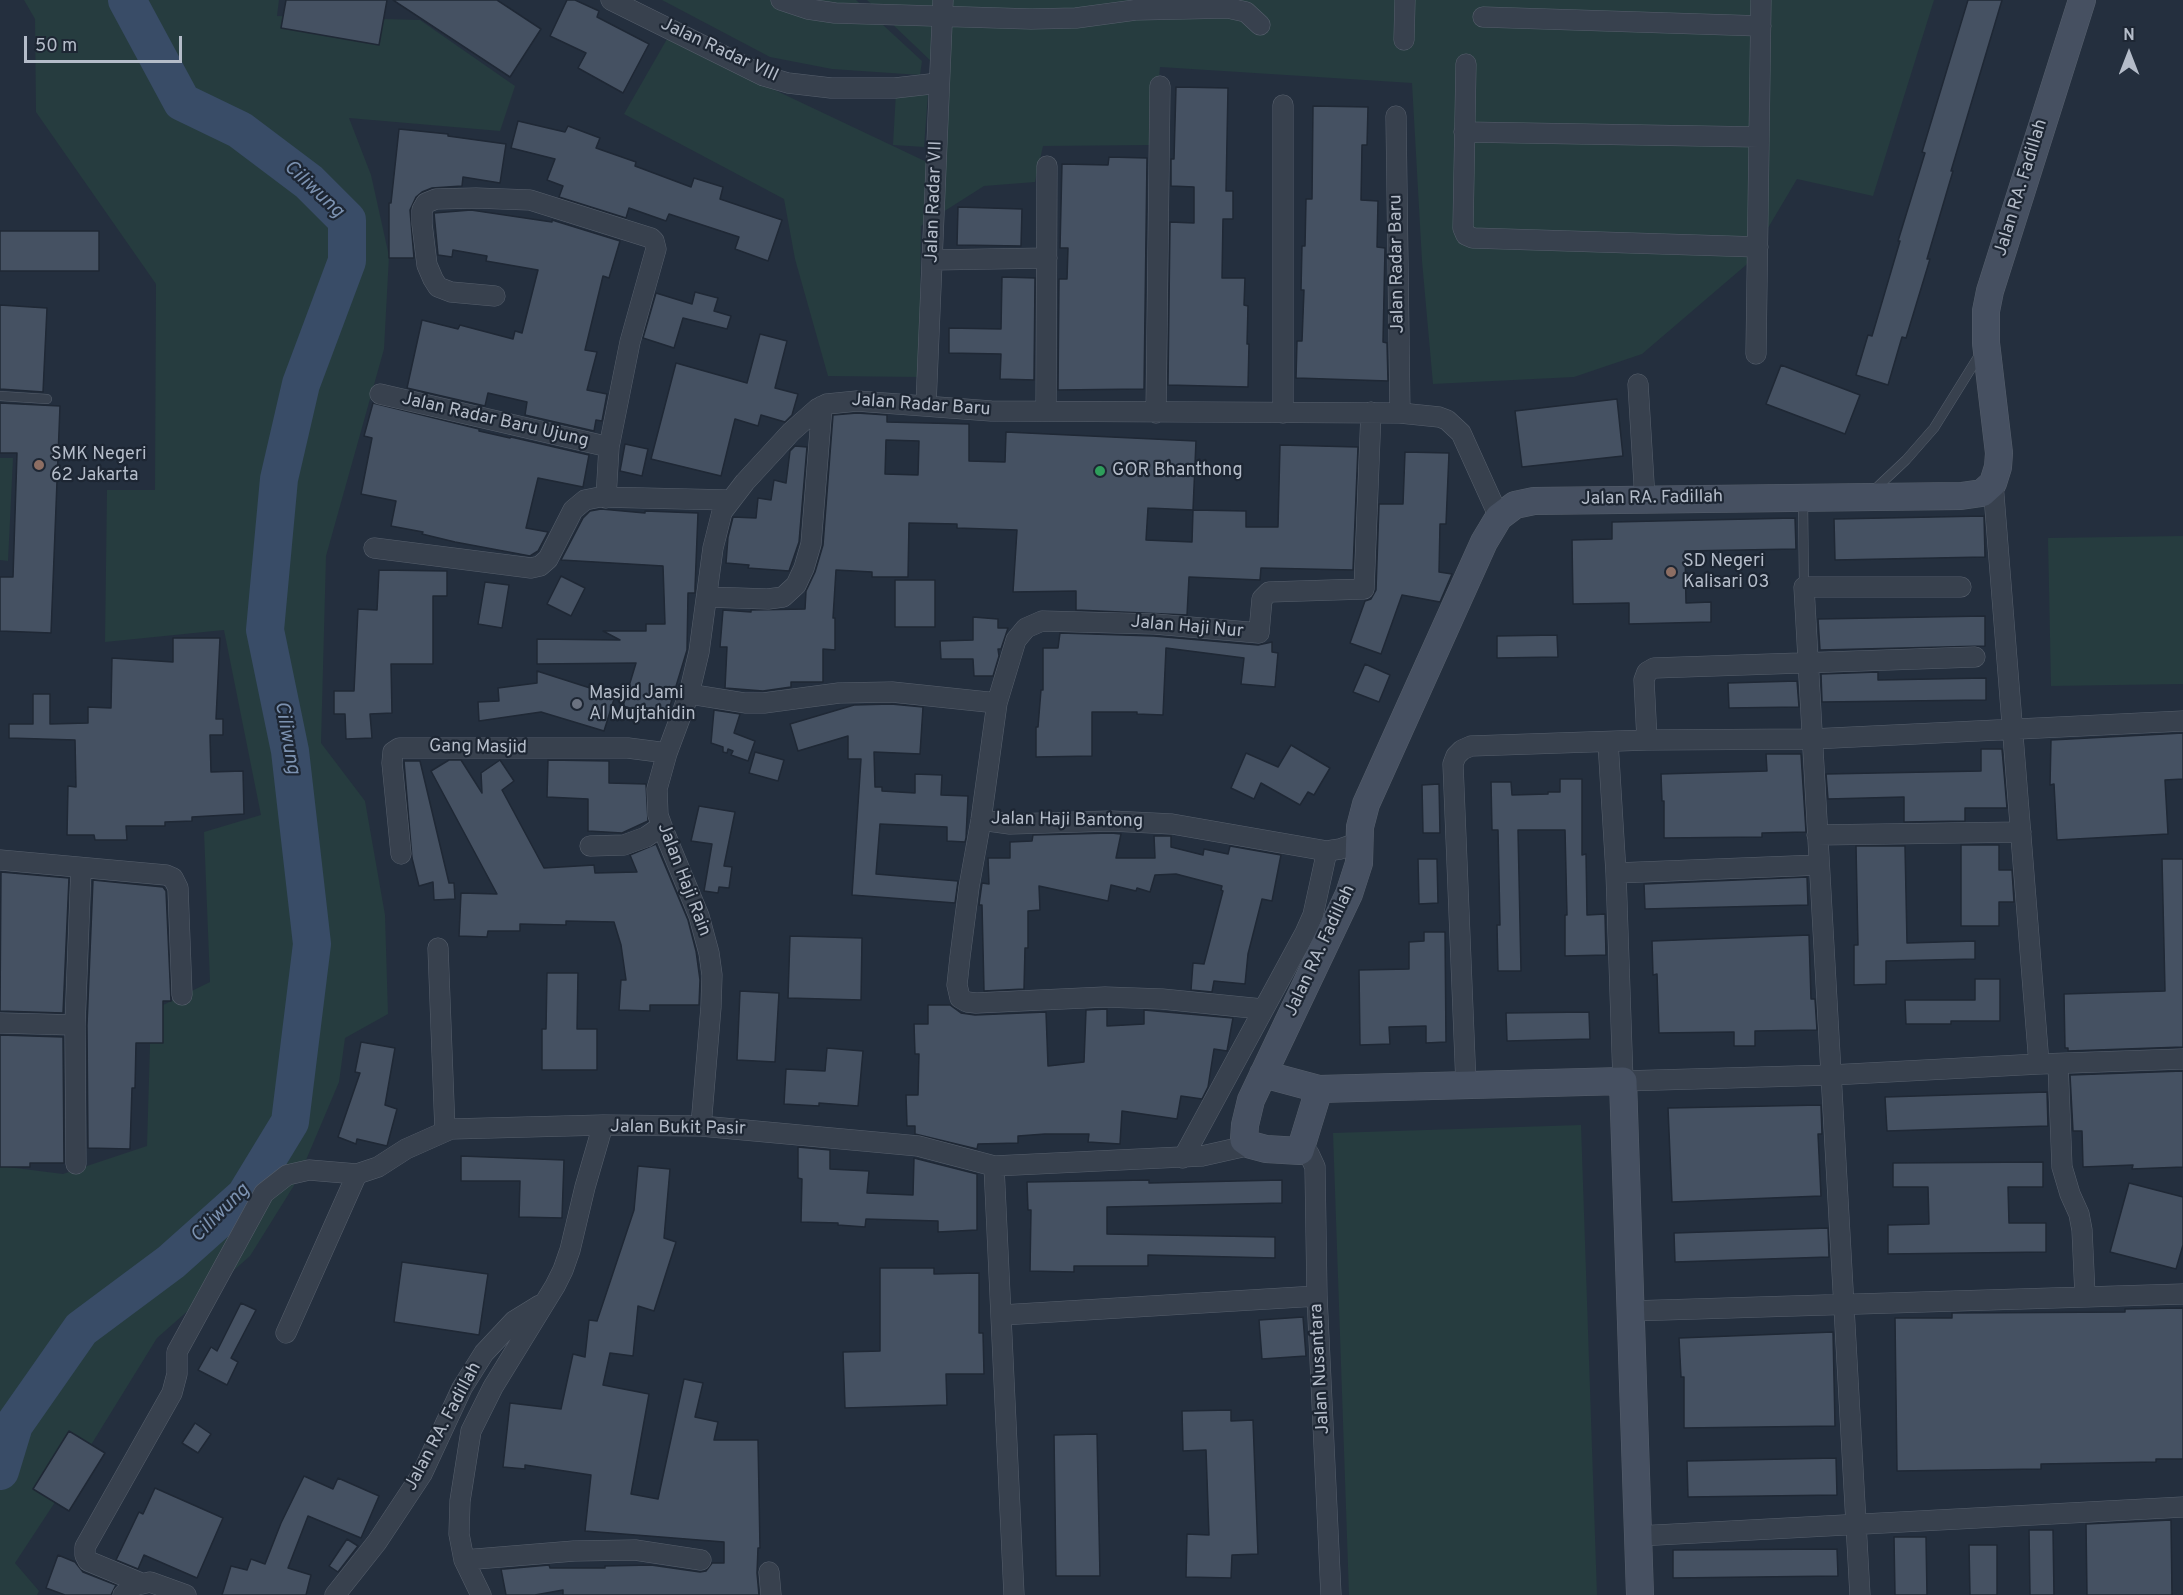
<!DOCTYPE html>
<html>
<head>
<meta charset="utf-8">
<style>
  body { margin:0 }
  #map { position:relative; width:2183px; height:1595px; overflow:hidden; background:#242f3e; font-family:Overpass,sans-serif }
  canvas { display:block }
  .north { position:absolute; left:2099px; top:24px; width:60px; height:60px; -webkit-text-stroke:4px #1d2633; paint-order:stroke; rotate:0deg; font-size:16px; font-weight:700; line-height:24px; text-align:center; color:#b4bcc9 }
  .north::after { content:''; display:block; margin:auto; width:21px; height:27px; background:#b4bcc9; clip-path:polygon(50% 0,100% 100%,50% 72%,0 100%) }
  .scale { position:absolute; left:24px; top:36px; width:158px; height:27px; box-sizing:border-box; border:3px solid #b4bcc9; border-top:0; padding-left:8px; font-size:18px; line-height:21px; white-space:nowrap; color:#b4bcc9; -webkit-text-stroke:4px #1d2633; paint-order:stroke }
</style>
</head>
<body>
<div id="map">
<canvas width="2183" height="1595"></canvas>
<div class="north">N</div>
<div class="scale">50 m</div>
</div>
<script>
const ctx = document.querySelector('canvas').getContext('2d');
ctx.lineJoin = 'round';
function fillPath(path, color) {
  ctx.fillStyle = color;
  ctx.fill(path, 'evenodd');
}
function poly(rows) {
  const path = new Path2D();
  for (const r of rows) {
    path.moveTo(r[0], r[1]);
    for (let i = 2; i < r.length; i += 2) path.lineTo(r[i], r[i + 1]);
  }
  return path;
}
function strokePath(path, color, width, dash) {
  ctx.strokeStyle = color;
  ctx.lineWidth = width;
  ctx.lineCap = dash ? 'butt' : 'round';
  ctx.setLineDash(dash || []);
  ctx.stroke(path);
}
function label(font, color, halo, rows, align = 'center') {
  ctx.font = font + ' Overpass,sans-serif';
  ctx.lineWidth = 4.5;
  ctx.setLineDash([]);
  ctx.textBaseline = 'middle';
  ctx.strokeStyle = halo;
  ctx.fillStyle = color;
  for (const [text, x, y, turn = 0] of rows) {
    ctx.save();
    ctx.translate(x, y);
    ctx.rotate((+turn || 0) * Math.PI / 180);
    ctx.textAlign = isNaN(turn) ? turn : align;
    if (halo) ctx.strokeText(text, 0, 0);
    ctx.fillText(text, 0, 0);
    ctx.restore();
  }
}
const green = poly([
  [24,0,279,0,277,16,420,20,515,86,500,131,349,118,371,175,389,256,384,349,326,556,321,743,365,801,385,915,388,1014,345,1038,339,1082,298,1179,250,1256,157,1338,65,1487,15,1563,39,1591,37,1595,0,1595,0,1166,63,1174,147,1146,151,1011,210,982,204,832,261,815,224,630,105,642,107,490,155,490,156,284,36,112,35,19],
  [662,0,856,0,922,61,920,75,832,69,770,57],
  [867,0,1934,0,1873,196,1797,179,1746,265,1642,354,1574,377,1433,384,1422,261,1412,83,1160,67,1153,145,1043,146,1035,182,984,186,921,226,919,377,828,376,795,259,784,199,624,114,667,39,931,164,934,64],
  [896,92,928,94,924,147,893,145],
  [0,458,13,458,8,561,0,560],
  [2183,536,2183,684,2051,686,2048,538],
  [1581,1125,1597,1595,1349,1595,1333,1133]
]);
const river = poly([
  [0,1471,14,1425,81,1329,171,1262,245,1196,290,1122,312,944,290,751,265,630,279,479,301,384,347,261,347,220,309,182,240,130,182,102,127,0]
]);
const building = poly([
  [286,0,387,0,379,45,281,28,286,0],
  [393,0,497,0,541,29,510,77,393,0],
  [567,0,575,0,599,11,597,17,649,44,623,93,578,68,586,53,550,36,567,0],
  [1968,0,2002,0,1951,171,1953,171,1927,259,1930,259,1906,338,1902,337,1888,385,1856,375,1868,335,1872,336,1900,241,1898,241,1925,153,1922,152,1968,0],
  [1176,87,1228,88,1226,191,1233,191,1233,219,1223,219,1222,278,1245,278,1244,305,1248,306,1247,344,1249,344,1248,387,1168,385,1170,222,1194,223,1194,187,1171,186,1171,159,1174,159,1176,87],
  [1313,106,1368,107,1367,145,1362,145,1361,200,1378,201,1377,247,1385,248,1383,342,1387,343,1388,381,1296,378,1297,341,1302,341,1304,290,1301,290,1302,246,1305,246,1306,199,1312,199,1313,106],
  [518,121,565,132,568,126,600,138,596,148,636,162,635,166,691,187,694,178,723,187,720,199,782,220,768,261,735,249,739,237,669,214,666,221,629,208,626,218,559,197,563,186,547,180,555,159,511,148,518,121],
  [399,129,448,134,448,136,506,144,500,183,463,177,462,186,432,188,422,192,416,197,410,210,414,258,389,258,389,203,391,203,399,129],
  [1109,157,1147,158,1144,389,1058,390,1059,279,1067,279,1068,248,1060,248,1062,164,1108,165,1109,157],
  [958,207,1022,209,1021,246,957,245,958,207],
  [471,210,552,222,552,220,620,241,609,278,603,276,585,350,597,352,587,390,607,394,602,421,596,420,594,431,525,415,527,402,488,393,485,406,407,388,422,320,458,329,460,325,513,339,515,331,522,333,538,270,486,261,487,256,453,250,452,257,438,255,434,213,471,210],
  [0,231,99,231,99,271,0,271,0,231],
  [1002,277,1035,278,1034,380,1000,379,1001,354,949,353,949,328,1001,329,1002,277],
  [695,292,718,298,714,311,731,316,727,329,683,318,674,348,643,338,656,293,692,304,695,292],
  [0,305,47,308,43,392,0,389,0,305],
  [760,334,787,341,775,388,798,394,792,415,785,422,761,415,758,426,735,419,721,476,651,459,676,363,747,383,760,334],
  [1781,365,1860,395,1845,434,1766,404,1781,365],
  [1617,399,1623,456,1522,467,1515,411,1617,399],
  [0,403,60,406,51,633,0,631,0,577,13,577,17,453,0,453,0,403],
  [373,403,479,429,479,431,510,438,511,437,589,455,583,487,538,478,526,528,548,532,538,551,530,556,455,542,422,534,423,532,391,526,396,501,361,494,372,438,364,436,373,403],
  [857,413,887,415,887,422,969,424,969,461,1005,462,1006,432,1196,441,1193,510,1246,511,1246,527,1278,527,1280,445,1358,447,1353,570,1261,568,1260,580,1189,577,1187,615,1076,610,1076,591,1013,592,1017,530,957,528,957,524,909,523,908,577,872,577,872,572,836,570,833,618,835,618,835,650,823,649,823,682,791,682,791,687,763,691,725,688,727,647,720,647,723,610,751,612,751,610,805,609,806,591,815,572,823,545,833,415,857,413],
  [886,440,919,441,918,475,885,474,886,440],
  [1148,508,1193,510,1192,542,1146,540,1148,508],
  [625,444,648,449,642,476,620,471,625,444],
  [795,446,807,447,799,542,789,571,748,568,749,565,726,563,728,537,733,517,756,518,758,498,771,500,774,480,786,483,790,451,795,446],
  [1405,452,1449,453,1446,524,1440,524,1439,572,1452,574,1440,602,1402,595,1381,654,1350,643,1365,601,1371,599,1376,590,1379,504,1403,504,1405,452],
  [601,509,645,513,645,511,698,513,695,588,695,593,688,593,687,650,666,719,623,706,636,663,537,664,537,639,620,640,603,631,646,631,646,624,665,624,663,566,561,560,583,518,590,511,601,509],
  [1984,516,1985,557,1835,560,1834,519,1984,516],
  [1795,518,1796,549,1685,551,1686,603,1711,602,1711,622,1629,624,1629,603,1573,604,1572,540,1612,539,1612,522,1795,518],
  [379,570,447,571,447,596,433,596,433,664,391,664,392,713,370,714,372,738,346,739,345,714,334,714,334,691,354,691,358,609,377,610,379,570],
  [561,576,585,588,571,616,547,604,561,576],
  [895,580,935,580,935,627,895,627,895,580],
  [485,582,509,585,502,628,478,624,485,582],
  [1985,616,1985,646,1820,650,1818,619,1985,616],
  [973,617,998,619,998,628,1008,628,1001,649,998,649,999,656,993,676,974,676,973,659,941,659,940,641,973,640,973,617],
  [1060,633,1154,636,1258,645,1272,642,1272,652,1278,653,1275,687,1241,684,1244,658,1166,648,1163,715,1137,714,1137,712,1092,712,1092,756,1036,757,1036,727,1038,727,1041,690,1043,690,1043,648,1058,648,1060,633],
  [1557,635,1558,657,1497,658,1497,636,1557,635],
  [173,638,220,638,216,719,223,719,223,735,210,735,211,772,243,771,244,814,192,817,192,821,165,822,165,826,126,826,127,840,95,840,94,835,67,835,68,786,76,787,75,740,9,738,9,724,33,724,33,694,50,694,50,724,88,723,88,707,111,708,112,658,173,662,173,638],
  [1365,664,1390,675,1379,702,1353,692,1365,664],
  [537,671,615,696,604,731,541,712,479,721,478,702,499,701,498,688,537,683,537,671],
  [1878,672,1878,680,1986,678,1986,700,1822,702,1821,674,1878,672],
  [1797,681,1799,707,1729,708,1728,683,1797,681],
  [891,704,923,707,920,754,874,752,875,787,882,787,882,791,915,793,915,774,942,775,941,795,968,796,966,838,965,842,947,841,947,827,880,824,876,874,958,881,955,903,852,895,861,759,848,759,848,736,798,751,790,724,854,705,891,704],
  [714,710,740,714,734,733,755,741,748,761,731,755,733,751,728,749,727,753,723,752,723,747,711,743,714,710],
  [2183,733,2183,779,2165,780,2168,834,2057,840,2054,784,2050,785,2051,740,2183,733],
  [1291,745,1330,768,1314,795,1308,792,1300,805,1261,783,1254,799,1231,788,1246,753,1278,767,1291,745],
  [1981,749,2002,749,2007,808,1965,808,1965,821,1904,822,1904,797,1828,799,1826,774,1981,771,1981,749],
  [755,752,784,760,778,781,749,773,755,752],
  [1766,754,1801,754,1806,832,1762,833,1762,837,1664,838,1664,801,1662,801,1661,774,1767,771,1766,754],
  [449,760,461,760,482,793,481,773,500,760,514,781,502,790,544,868,594,865,595,873,637,872,630,855,656,844,688,920,696,951,700,980,699,1005,650,1005,650,1011,619,1010,621,980,626,980,621,945,614,922,566,921,566,925,520,924,520,931,488,931,487,937,459,936,461,893,497,894,431,771,449,760],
  [548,760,609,761,609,783,646,784,648,821,622,833,588,831,588,799,547,797,548,760],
  [404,761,420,761,449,883,454,883,455,899,434,900,433,882,419,886,412,858,404,761],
  [1560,779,1582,779,1582,855,1586,854,1587,915,1605,914,1606,955,1565,956,1565,915,1567,915,1565,830,1518,830,1521,971,1498,971,1497,925,1500,925,1498,830,1492,830,1491,782,1511,782,1512,795,1548,794,1548,792,1560,792,1560,779],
  [1439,784,1440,833,1423,833,1422,785,1439,784],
  [699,806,735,812,724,866,732,867,729,888,719,887,718,893,704,891,712,844,691,841,699,806],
  [1111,833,1121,834,1116,858,1155,858,1154,836,1171,836,1171,847,1203,855,1204,849,1228,854,1230,846,1281,855,1272,901,1262,899,1248,954,1245,984,1214,981,1212,992,1191,990,1193,963,1204,964,1223,891,1221,890,1222,886,1176,874,1155,875,1150,892,1137,888,1136,891,1111,885,1108,901,1039,886,1040,910,1028,911,1028,948,1025,948,1024,989,984,991,982,905,979,905,982,883,989,884,988,858,1010,858,1010,842,1032,841,1033,835,1111,833],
  [1961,845,1999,845,1999,870,2012,870,2014,902,1999,902,1999,926,1961,926,1961,845],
  [1856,846,1905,846,1907,943,1975,941,1975,959,1886,961,1886,984,1854,985,1854,945,1858,945,1856,846],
  [1418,859,1437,859,1438,903,1419,904,1418,859],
  [2162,859,2183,859,2183,1047,2068,1051,2068,1048,2065,1048,2064,994,2165,991,2162,859],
  [1,872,69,878,63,1013,0,1011,1,872],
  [1807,877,1808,905,1645,909,1644,884,1807,877],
  [93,880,163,887,166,891,171,1001,163,1001,163,1043,136,1043,135,1088,132,1088,130,1149,88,1148,87,1025,93,880],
  [1424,932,1445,932,1446,1042,1426,1043,1426,1026,1389,1027,1390,1044,1360,1045,1359,970,1409,969,1409,942,1424,941,1424,932],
  [1809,935,1811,999,1815,999,1817,1030,1755,1031,1755,1046,1734,1046,1734,1032,1659,1033,1657,974,1653,975,1652,941,1809,935],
  [790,936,862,938,861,1000,788,998,790,936],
  [547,973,578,973,577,1029,597,1029,597,1070,542,1070,542,1029,546,1029,547,973],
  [1975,979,2000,979,2000,1021,1951,1021,1951,1024,1906,1024,1905,1000,1975,1000,1975,979],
  [740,991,779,993,775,1062,737,1060,740,991],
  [928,1005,950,1005,961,1013,975,1015,1046,1012,1048,1066,1084,1062,1086,1010,1107,1009,1107,1026,1144,1024,1144,1010,1233,1018,1227,1051,1214,1049,1208,1087,1202,1099,1181,1096,1177,1119,1122,1111,1120,1144,1088,1142,1089,1134,1045,1134,1018,1136,1018,1143,978,1144,977,1149,915,1134,915,1126,907,1126,906,1095,918,1095,919,1054,915,1054,914,1024,928,1024,928,1005],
  [1589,1012,1590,1039,1507,1041,1506,1013,1589,1012],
  [0,1035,63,1037,64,1163,30,1163,30,1167,0,1167,0,1035],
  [361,1042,395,1048,385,1105,397,1109,387,1146,357,1139,356,1144,338,1137,360,1073,355,1072,361,1042],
  [827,1048,863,1051,858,1106,819,1103,819,1106,784,1104,786,1069,825,1071,827,1048],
  [2183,1071,2183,1167,2132,1169,2133,1165,2083,1167,2082,1131,2073,1131,2070,1075,2183,1071],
  [2047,1092,2048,1126,1887,1131,1885,1097,2047,1092],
  [1821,1105,1822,1134,1818,1134,1821,1196,1672,1202,1668,1108,1821,1105],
  [798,1147,830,1150,830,1169,869,1171,867,1193,913,1195,914,1158,977,1174,977,1230,938,1232,938,1221,866,1219,865,1227,838,1225,838,1223,801,1222,802,1179,798,1178,798,1147],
  [461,1156,564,1160,562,1218,519,1217,520,1181,461,1181,461,1156],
  [2043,1162,2043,1187,2008,1187,2009,1223,2046,1223,2046,1252,1888,1254,1888,1225,1929,1224,1928,1187,1893,1187,1893,1163,2043,1162],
  [638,1166,670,1169,664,1238,676,1242,654,1311,638,1306,633,1356,610,1353,603,1385,649,1394,631,1494,658,1499,684,1379,703,1383,695,1417,718,1422,714,1440,758,1440,760,1548,758,1548,757,1573,759,1595,563,1595,563,1590,535,1595,506,1595,501,1569,504,1569,549,1565,550,1568,605,1568,605,1566,651,1565,700,1572,706,1571,712,1563,724,1563,724,1542,585,1531,591,1475,525,1465,525,1469,503,1467,510,1403,561,1409,573,1354,585,1357,589,1320,597,1321,634,1210,638,1166],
  [1149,1180,1149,1183,1282,1180,1282,1203,1107,1207,1107,1234,1275,1237,1275,1258,1148,1255,1148,1266,1074,1266,1074,1272,1030,1271,1031,1210,1028,1210,1027,1182,1149,1180],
  [2129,1183,2183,1197,2183,1245,2176,1269,2110,1252,2129,1183],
  [1828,1228,1829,1257,1675,1262,1674,1233,1828,1228],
  [402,1262,488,1274,479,1335,394,1322,402,1262],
  [880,1268,934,1268,934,1274,979,1273,979,1333,983,1333,984,1374,946,1374,947,1405,845,1408,843,1352,880,1351,880,1268],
  [241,1303,256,1310,231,1358,238,1362,227,1385,198,1370,211,1347,217,1351,241,1303],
  [2183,1308,2183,1459,2156,1459,2156,1462,2041,1464,2041,1469,1897,1471,1895,1318,1952,1318,1952,1313,2125,1312,2125,1309,2183,1308],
  [1303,1317,1306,1356,1262,1359,1259,1320,1303,1317],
  [1833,1332,1835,1426,1684,1428,1684,1377,1681,1377,1679,1338,1833,1332],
  [1231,1410,1231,1421,1253,1420,1258,1554,1232,1555,1231,1578,1186,1577,1187,1534,1209,1535,1206,1450,1183,1451,1182,1411,1231,1410],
  [195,1423,211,1434,198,1453,182,1443,195,1423],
  [69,1431,105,1453,69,1511,33,1489,69,1431],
  [1097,1434,1100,1576,1056,1576,1054,1435,1097,1434],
  [1836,1458,1837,1495,1688,1497,1687,1461,1836,1458],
  [304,1476,333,1489,338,1478,379,1496,361,1538,308,1516,288,1568,311,1575,306,1595,222,1595,231,1566,247,1570,251,1559,265,1564,281,1523,304,1476],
  [155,1488,223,1518,197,1578,144,1555,138,1569,116,1560,139,1512,143,1514,155,1488],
  [2171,1520,2172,1595,2087,1595,2086,1524,2171,1520],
  [2029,1530,2053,1530,2054,1595,2030,1595,2029,1530],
  [1894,1537,1926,1537,1927,1595,1895,1595,1894,1537],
  [347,1539,358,1546,338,1572,329,1566,347,1539],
  [1969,1545,1997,1545,1997,1595,1970,1595,1969,1545],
  [1837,1549,1838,1576,1673,1578,1673,1550,1837,1549],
  [58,1555,75,1562,83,1572,116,1585,111,1595,65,1595,46,1588,58,1555]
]);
const service = poly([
  [0,396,47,399],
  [1873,491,1906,460,1934,428,1980,354],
  [1803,500,1804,587]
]);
const minor = poly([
  [611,0,764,76,788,83,831,88,895,88,939,83],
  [781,0,808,9,835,13,1031,19,1076,18,1135,10,1228,8,1246,12,1260,25],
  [1483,17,1761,26],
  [1404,40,1405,0],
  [1466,64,1463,228,1466,235,1473,238,1758,247],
  [1396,116,1400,413],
  [1464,132,1759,137],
  [932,260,1047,258],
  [495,296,451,292,438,287,433,279,427,265,422,224,422,210,426,203,436,199,476,198,530,200,651,238,654,241,656,249,630,342,609,447,606,498],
  [1756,354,1761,0],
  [1638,384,1645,500],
  [380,394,609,447],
  [926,405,943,0],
  [1046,411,1047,166],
  [1156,413,1160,86],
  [1283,413,1283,105],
  [1993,483,2039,1064],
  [374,548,531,568,540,566,548,559,573,510,585,500,600,497,729,500],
  [707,597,768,599,783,597,796,585,804,568,811,544,822,406],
  [689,694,745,703,764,703,839,693,892,692,997,703],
  [1647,740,1644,680,1647,672,1654,668,1975,657],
  [1608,742,1616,873,1623,1081,1831,1075,2039,1064,2183,1059],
  [981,820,1010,824,1111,821,1172,824,1327,851,1340,849,1360,842],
  [1817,835,2021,832],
  [590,846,624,845,646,837,662,826],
  [401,854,392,763,393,752,399,748,628,748,667,753],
  [0,860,166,875,173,878,178,888,182,995],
  [1616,873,1819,865],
  [438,948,445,1131],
  [1262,1009,1162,999,1105,997,976,1003,967,1002,960,998,957,985,960,957,969,887,981,820,997,703,1016,640,1026,628,1042,621,1155,624,1259,633,1262,599,1269,592,1364,589,1371,412],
  [0,1023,75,1025],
  [2058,1064,2062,1167,2070,1194,2079,1214,2082,1230,2085,1295],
  [1466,1085,1453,764,1456,756,1462,750,1471,746,1647,740,1812,739,2183,721],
  [701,1126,711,1007,712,975,709,953,699,916,663,829,658,815,657,789,667,753,689,694,699,652,713,548,722,512,745,482,791,432,817,409,827,404,857,401,991,411,1400,413,1439,417,1447,420,1461,433,1499,517],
  [1300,1151,1309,1154,1315,1167,1317,1296,1331,1595],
  [1183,1158,1305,933,1313,915,1327,851],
  [76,1164,75,1025,81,869],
  [994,1166,1014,1595],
  [1630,1311,2183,1294],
  [1002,1315,1317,1296],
  [286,1333,357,1174],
  [1638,1536,2183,1507],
  [464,1560,574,1551,635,1550,701,1560],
  [769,1572,771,1595],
  [141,1583,88,1561,85,1555,85,1547,172,1393,177,1374,177,1352,264,1193,287,1175,309,1170,357,1174,378,1167,406,1149,451,1129,603,1125,701,1126,918,1146,994,1166,1202,1156,1251,1145],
  [123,1595,133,1586,150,1582,186,1595],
  [335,1595,377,1542,422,1474,462,1388,484,1353,514,1321,540,1305],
  [481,1595,464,1560,459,1534,460,1501,471,1431,493,1387,555,1286,563,1270,570,1250,585,1187,603,1125],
  [1860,1595,1804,587,1961,587]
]);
const secondary = poly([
  [1263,1074,1319,1089,1623,1081,1640,1595],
  [1319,1089,1300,1151,1266,1149,1251,1145,1244,1140,1245,1125,1251,1100,1349,894,1359,863,1360,827,1366,804,1484,542,1499,517,1515,505,1534,501,1961,496,1982,493,1993,483,1998,467,1999,453,1986,343,1986,311,1990,291,2082,0]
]);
const markers = [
  [39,465,6,"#8d6e63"],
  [1100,471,6,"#2e9e5b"],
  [1671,572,6,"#8d6e63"],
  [577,704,6,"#6b7280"]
];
const streetNames = [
  ["Jalan Radar VIII",719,51,25],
  ["Jalan RA. Fadillah",2022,188,-73],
  ["Jalan Radar VII",935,202,-88],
  ["Jalan Radar Baru",1398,264,-91],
  ["Jalan Radar Baru",921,406,4],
  ["Jalan Radar Baru Ujung",495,421,13],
  ["Jalan RA. Fadillah",1652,499,-1],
  ["Jalan Haji Nur",1187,628,5],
  ["Gang Masjid",478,748,1],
  ["Jalan Haji Bantong",1067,821,1],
  ["Jalan Haji Rain",683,880,69],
  ["Jalan RA. Fadillah",1321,951,-65],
  ["Jalan Bukit Pasir",678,1129,1],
  ["Jalan Nusantara",1321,1369,-93],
  ["Jalan RA. Fadillah",444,1427,-62]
];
const poiNames = [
  ["SMK Negeri",51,455],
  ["62 Jakarta",51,476],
  ["GOR Bhanthong",1112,471],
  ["SD Negeri",1683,562],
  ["Kalisari 03",1683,583],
  ["Masjid Jami",589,694],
  ["Al Mujtahidin",589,715]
];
const waterNames = [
  ["Ciliwung",313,190,43],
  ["Ciliwung",286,738,80],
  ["Ciliwung",221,1214,-45]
];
fillPath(green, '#263c3f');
strokePath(river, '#394c67', 38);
fillPath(building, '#455162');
strokePath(building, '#1f2835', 1.5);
strokePath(service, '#565f6c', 10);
strokePath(minor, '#565f6c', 21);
strokePath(secondary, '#565f6c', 28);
strokePath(service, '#38414e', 9);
strokePath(minor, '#38414e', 20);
strokePath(secondary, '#465061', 27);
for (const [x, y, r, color] of markers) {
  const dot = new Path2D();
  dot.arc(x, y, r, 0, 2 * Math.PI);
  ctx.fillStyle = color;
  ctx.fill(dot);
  strokePath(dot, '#1d2633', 2);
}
label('18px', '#b4bcc9', '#1d2633', streetNames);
label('18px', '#b4bcc9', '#1d2633', poiNames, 'left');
label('italic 20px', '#7c92b1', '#1d2633', waterNames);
</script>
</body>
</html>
